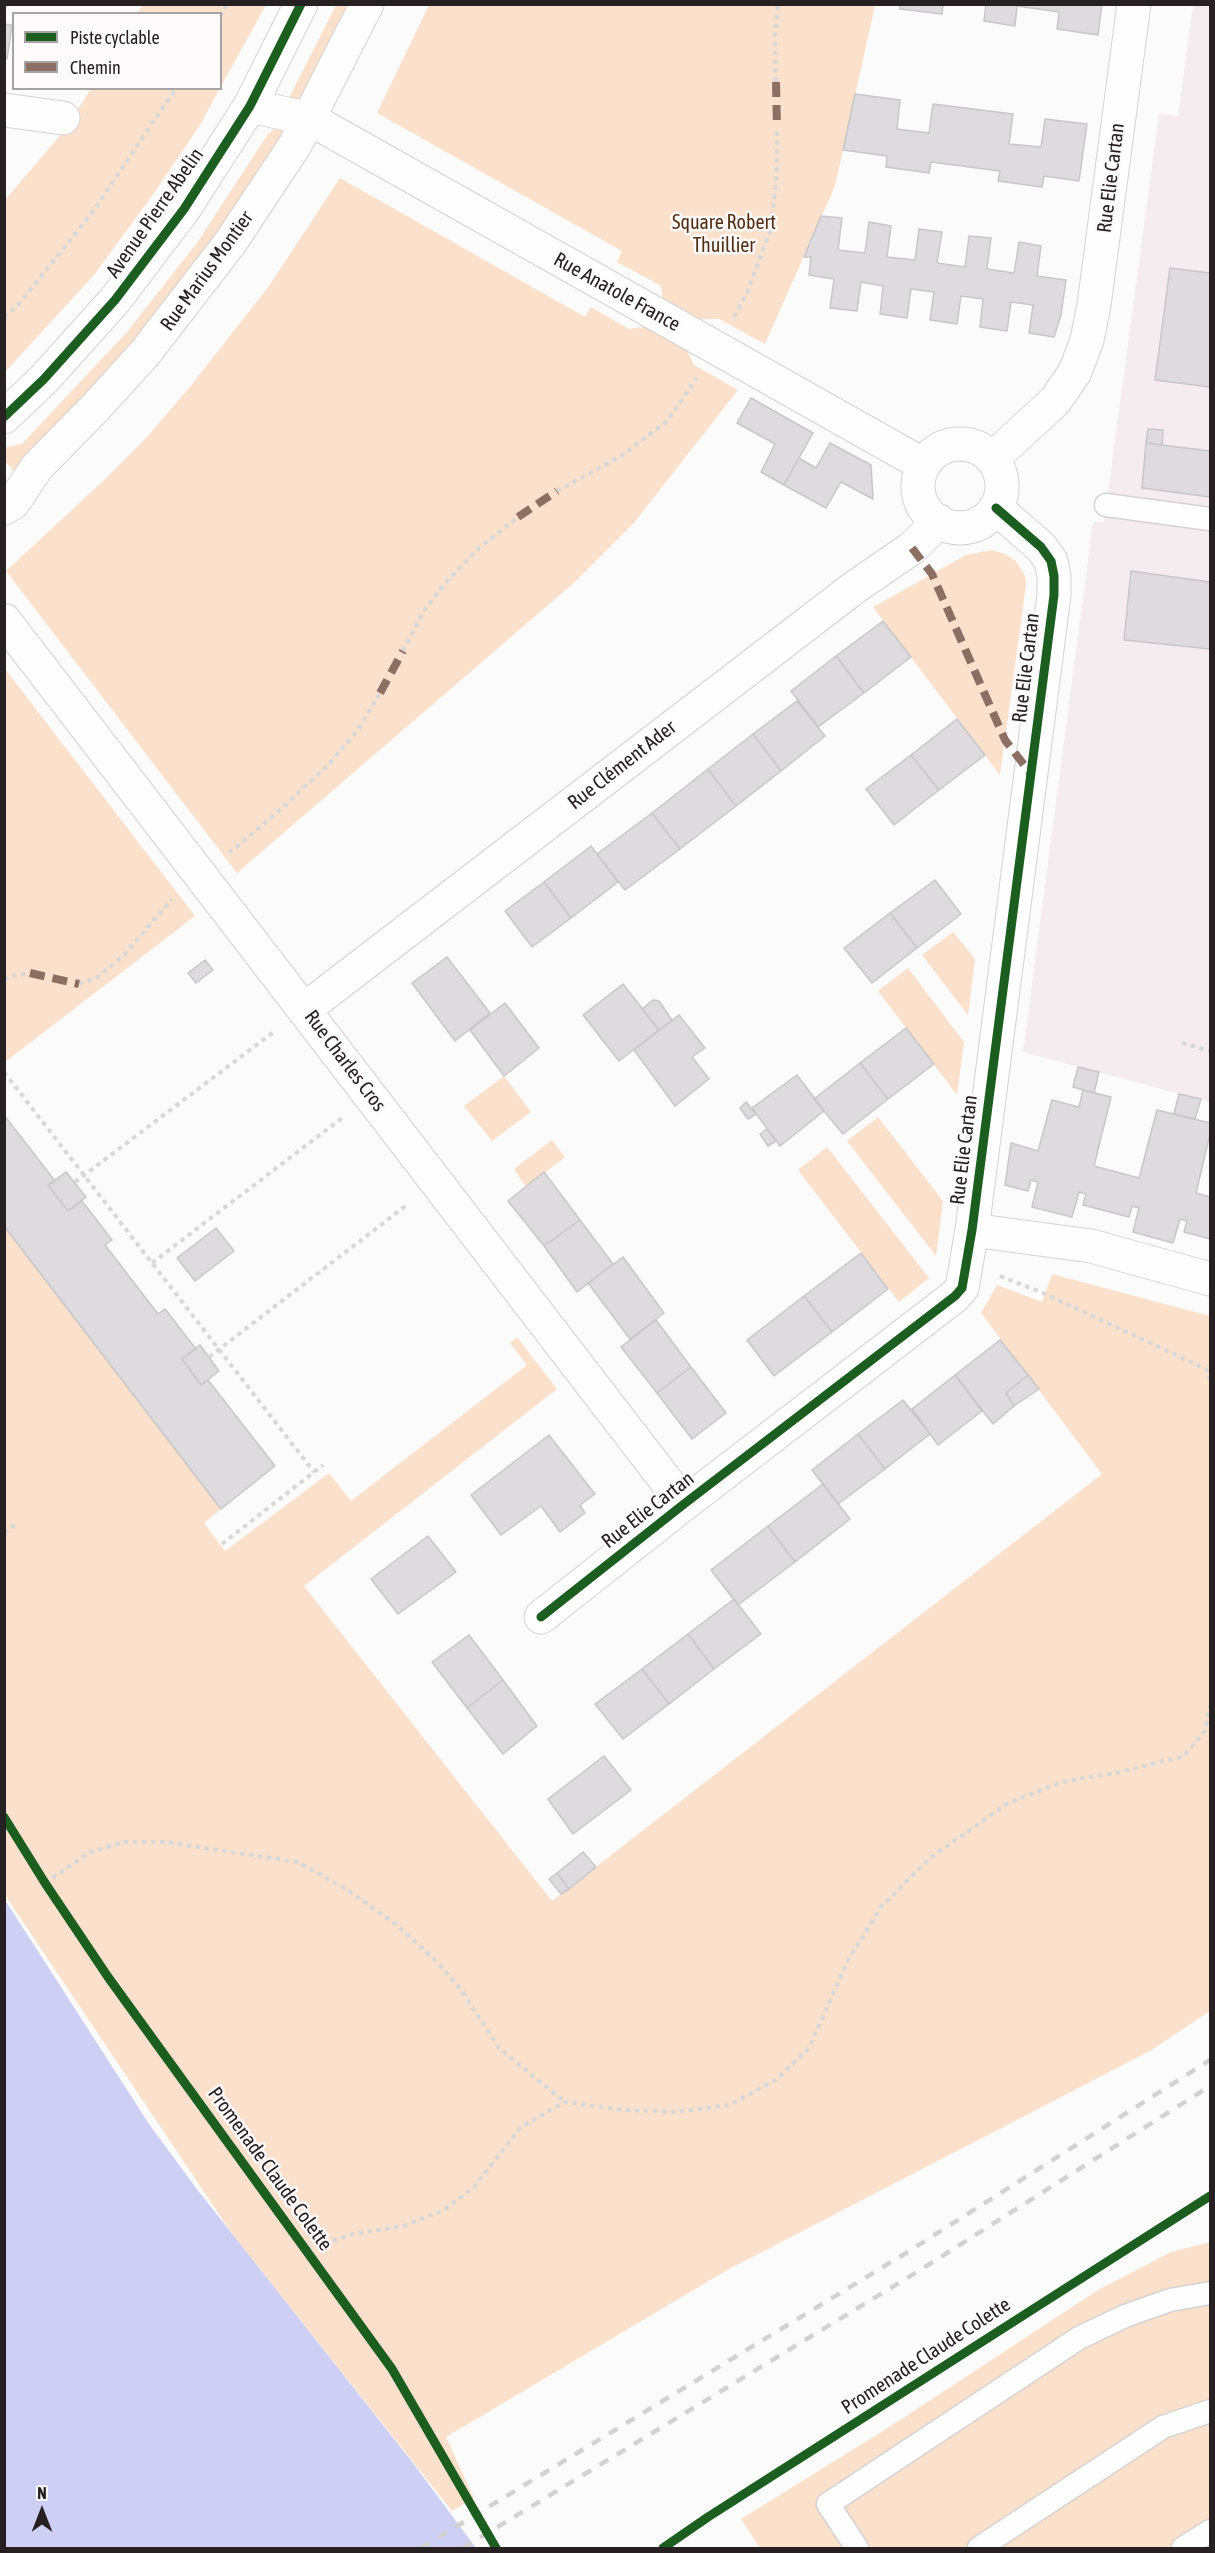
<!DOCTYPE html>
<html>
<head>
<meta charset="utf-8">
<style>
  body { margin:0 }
  #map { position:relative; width:1215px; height:2553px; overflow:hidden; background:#fcfbfb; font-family:"Asap Condensed",sans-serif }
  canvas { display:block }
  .frame { position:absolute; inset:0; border:6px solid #262022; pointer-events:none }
  .legend { position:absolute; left:12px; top:12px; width:210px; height:78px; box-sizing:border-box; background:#fdfafb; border:2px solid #a7a3a4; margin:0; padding:8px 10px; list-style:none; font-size:18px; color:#262022 }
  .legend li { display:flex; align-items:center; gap:12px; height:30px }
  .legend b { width:30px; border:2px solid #a7a3a4 }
  .north { position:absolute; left:12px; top:2481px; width:60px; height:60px; -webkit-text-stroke:4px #fdfafb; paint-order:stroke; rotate:0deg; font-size:16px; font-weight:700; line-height:24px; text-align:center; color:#262022 }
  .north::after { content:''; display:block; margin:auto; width:21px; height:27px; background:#262022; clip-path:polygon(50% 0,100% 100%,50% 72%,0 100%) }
</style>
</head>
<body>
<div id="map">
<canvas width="1215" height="2553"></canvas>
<div class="frame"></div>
<ul class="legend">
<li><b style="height:8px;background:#1b5e20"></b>Piste cyclable</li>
<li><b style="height:8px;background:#8d6e63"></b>Chemin</li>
</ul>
<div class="north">N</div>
</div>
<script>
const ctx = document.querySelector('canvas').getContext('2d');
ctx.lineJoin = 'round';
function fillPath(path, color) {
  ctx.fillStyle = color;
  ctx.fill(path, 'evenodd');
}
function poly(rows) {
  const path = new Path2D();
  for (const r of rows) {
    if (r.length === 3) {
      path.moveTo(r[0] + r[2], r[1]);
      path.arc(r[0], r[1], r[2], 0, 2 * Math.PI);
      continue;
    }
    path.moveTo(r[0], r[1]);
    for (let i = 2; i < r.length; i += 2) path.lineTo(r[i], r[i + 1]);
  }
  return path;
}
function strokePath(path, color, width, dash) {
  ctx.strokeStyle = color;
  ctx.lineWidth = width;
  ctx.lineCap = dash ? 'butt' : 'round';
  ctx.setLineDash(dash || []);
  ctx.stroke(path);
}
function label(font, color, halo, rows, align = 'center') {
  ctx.font = font + ' "Asap Condensed",sans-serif';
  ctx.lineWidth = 5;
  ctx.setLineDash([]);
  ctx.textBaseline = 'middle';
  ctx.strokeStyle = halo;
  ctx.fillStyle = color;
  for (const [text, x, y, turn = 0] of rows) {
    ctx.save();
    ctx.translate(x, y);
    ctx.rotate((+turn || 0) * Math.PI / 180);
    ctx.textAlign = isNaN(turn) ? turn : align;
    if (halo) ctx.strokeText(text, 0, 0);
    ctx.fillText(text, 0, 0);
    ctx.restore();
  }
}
const built = poly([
  [1193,5,1210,5,1210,1102,1023,1052,1093,522,1104,522,1159,114,1178,116]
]);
const green = poly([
  [143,5,143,4,266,5,220,88,220,14,137,13],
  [336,5,355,5,309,96,296,102,288,100],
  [429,5,875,5,835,186,765,344,719,319,700,319,685,347,694,365,738,390,633,524,576,581,237,873,6,571,101,483,147,437,189,388,269,286,340,178,585,317,591,307,629,329,648,326,663,299,661,286,617,262,622,251,377,113],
  [220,88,200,125,152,196,94,275,5,372,5,200,63,132,91,89],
  [291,123,211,253,19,477,5,461,4,448,23,443,127,332,197,243,268,134,278,126],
  [992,550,1005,554,1016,561,1025,576,1026,585,1000,775,873,607,966,555],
  [5,669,195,916,5,1062],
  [953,932,975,959,968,1015,922,955],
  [908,968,964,1042,957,1095,878,991],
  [504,1076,531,1112,492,1141,464,1106],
  [878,1117,943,1201,936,1256,847,1141],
  [552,1140,565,1157,526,1187,514,1169],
  [827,1147,929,1278,899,1302,798,1170],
  [4,1226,221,1509,204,1523,225,1551,329,1473,351,1501,527,1365,510,1343,517,1337,557,1389,304,1586,552,1901,1102,1474,981,1313,997,1285,1042,1302,1052,1274,1210,1316,1210,2011,1150,2051,729,2269,446,2437,474,2498,452,2511,233,2235,5,1895],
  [1210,2242,1210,2548,760,2548,741,2519,891,2426,1098,2290,1171,2252]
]);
const water = poly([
  [5,1900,149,2124,196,2188,413,2463,476,2548,5,2548]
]);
const building = poly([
  [900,4,943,4,942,14,900,9,900,4],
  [986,4,1102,4,1098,35,1057,29,1059,12,1017,6,1015,26,984,21,986,4],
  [4,24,12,25,7,59,4,59,4,24],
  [855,94,900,100,897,129,929,133,933,104,1013,114,1009,144,1041,147,1045,119,1087,124,1079,181,1044,176,1042,187,998,181,1000,171,931,162,929,173,886,167,887,156,843,150,855,94],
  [821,216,842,218,838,250,865,253,869,222,891,226,887,257,915,260,919,229,942,232,937,263,965,267,969,236,991,238,987,269,1014,273,1019,242,1041,246,1037,276,1066,280,1061,315,1054,337,1029,333,1033,305,1011,302,1007,331,980,327,983,299,961,296,957,324,930,320,934,292,911,289,907,318,880,314,883,286,861,282,857,311,830,308,834,279,809,275,811,257,804,257,821,216],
  [1170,268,1210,273,1210,387,1155,380,1170,268],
  [751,398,813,433,784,485,761,472,775,444,737,423,751,398],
  [1148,429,1163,430,1162,445,1146,443,1148,429],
  [830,443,871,465,873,499,841,482,826,508,784,485,799,458,816,468,830,443],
  [1146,443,1210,451,1210,497,1142,488,1146,443],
  [1131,571,1210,582,1210,649,1124,640,1131,571],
  [883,621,911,657,864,693,836,656,883,621],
  [836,656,864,693,818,727,791,691,836,656],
  [797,701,825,736,781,771,753,734,797,701],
  [957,719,985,755,939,790,911,755,957,719],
  [753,734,781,771,736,806,708,769,753,734],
  [911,755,939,790,894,825,866,789,911,755],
  [708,769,736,806,680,849,652,813,708,769],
  [652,813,680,849,625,890,597,854,652,813],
  [591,846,618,882,571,918,544,882,591,846],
  [935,880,961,914,917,948,890,913,935,880],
  [544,882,571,918,532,947,505,911,544,882],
  [890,913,917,948,872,983,844,948,890,913],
  [447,957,490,1013,455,1041,412,983,447,957],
  [205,960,213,970,196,983,188,973,205,960],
  [623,984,659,1030,619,1061,583,1015,623,984],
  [653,1000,659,1001,672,1020,659,1030,642,1009,653,1000],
  [505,1003,539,1048,504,1076,470,1030,505,1003],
  [679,1015,705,1048,692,1057,709,1079,675,1106,634,1050,679,1015],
  [906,1028,934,1064,888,1099,860,1063,906,1028],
  [860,1063,888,1099,843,1134,814,1099,860,1063],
  [1078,1067,1099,1072,1094,1093,1073,1087,1078,1067],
  [797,1075,824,1111,780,1146,752,1108,797,1075],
  [1083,1090,1111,1097,1094,1166,1139,1178,1157,1110,1210,1123,1210,1134,1196,1193,1210,1197,1210,1239,1184,1232,1187,1221,1180,1219,1173,1243,1133,1232,1139,1208,1132,1206,1129,1217,1083,1205,1086,1194,1079,1192,1072,1217,1032,1207,1038,1182,1031,1180,1028,1191,1005,1185,1011,1143,1038,1151,1052,1100,1079,1107,1083,1090],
  [1179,1094,1201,1099,1195,1119,1174,1114,1179,1094],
  [746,1102,756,1114,748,1119,740,1108,746,1102],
  [4,1115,55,1181,48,1185,68,1211,82,1201,112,1240,105,1245,158,1314,165,1309,196,1349,182,1359,201,1385,208,1380,275,1466,221,1509,4,1226,4,1115],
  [767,1129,776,1141,768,1146,760,1134,767,1129],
  [66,1172,86,1197,68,1211,48,1185,66,1172],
  [544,1172,580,1220,544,1246,508,1201,544,1172],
  [580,1220,613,1264,577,1292,544,1246,580,1220],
  [216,1228,234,1251,195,1281,177,1258,216,1228],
  [861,1253,888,1289,832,1332,804,1296,861,1253],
  [623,1257,664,1313,630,1339,588,1283,623,1257],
  [804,1296,832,1332,774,1376,747,1340,804,1296],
  [656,1320,691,1367,657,1393,621,1347,656,1320],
  [1000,1340,1028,1375,1006,1393,1014,1406,993,1424,955,1375,1000,1340],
  [200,1345,219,1371,201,1385,182,1359,200,1345],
  [691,1367,726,1413,692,1439,657,1393,691,1367],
  [955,1375,982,1411,938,1445,912,1409,955,1375],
  [1028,1375,1039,1389,1014,1406,1006,1393,1028,1375],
  [903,1400,930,1434,885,1469,858,1434,903,1400],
  [858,1434,885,1469,838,1504,812,1470,858,1434],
  [549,1435,595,1494,580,1505,585,1513,560,1532,541,1506,501,1535,471,1495,549,1435],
  [823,1484,850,1519,795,1562,768,1526,823,1484],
  [768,1526,795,1562,738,1605,711,1570,768,1526],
  [428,1536,456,1572,398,1614,371,1579,428,1536],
  [734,1599,761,1634,714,1669,688,1634,734,1599],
  [688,1634,714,1669,669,1704,642,1669,688,1634],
  [469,1635,503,1680,467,1708,432,1662,469,1635],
  [642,1669,669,1704,623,1739,595,1704,642,1669],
  [503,1680,537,1726,503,1754,467,1708,503,1680],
  [604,1756,631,1790,573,1834,548,1799,604,1756],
  [583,1852,596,1867,569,1889,557,1873,583,1852],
  [557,1873,569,1889,561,1894,549,1879,557,1873]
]);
const path = poly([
  [220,17,227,4],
  [776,82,775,37,778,4],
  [4,317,19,304,92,213,176,88],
  [734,317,747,293,770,231,776,184,777,128],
  [557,491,623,455,667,421,697,378],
  [403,651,423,612,448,580,479,548,518,517],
  [229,853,281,809,329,764,358,730,380,693],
  [4,980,12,976,30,973],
  [79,984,98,977,124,955,172,899],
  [1182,1043,1210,1051],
  [4,1072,314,1472],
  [75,1182,275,1031],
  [152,1263,342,1118],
  [1000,1276,1043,1293,1206,1369,1210,1379],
  [209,1357,408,1204],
  [4,1533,18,1522],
  [222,1544,323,1465],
  [45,1883,90,1852,123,1842,165,1842,298,1862,349,1891,397,1925,439,1964,462,1991,499,2048,565,2102],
  [307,2249,353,2234,403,2226,444,2210,474,2187,521,2127,565,2102,624,2110,675,2112,730,2105,777,2079,809,2048,847,1962,881,1907,930,1858,1008,1803,1062,1782,1120,1772,1184,1756,1205,1731,1210,1706]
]);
const service = poly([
  [1106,505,1210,519],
  [857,2548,828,2504,1079,2338,1125,2316,1170,2300,1210,2293],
  [979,2548,1163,2427,1210,2411],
  [1183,2548,1210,2531]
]);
const minor = poly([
  [250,106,310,119,924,465],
  [4,110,63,118],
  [960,486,42],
  [992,459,1055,401,1075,372,1087,340,1094,305,1134,4],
  [4,508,13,503,37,467,95,408,145,353,230,243,295,145,367,4],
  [4,620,684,1504],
  [305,1009,855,587,912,548,939,521],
  [972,1230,1091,1246,1210,1279],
  [541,1617,684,1504,955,1296,962,1288,972,1230,1054,595,1054,576,1051,561,1041,547,996,508]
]);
const primary = poly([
  [4,417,44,379,115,300,184,209,250,106,301,4]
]);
const rail = poly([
  [421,2548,906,2253,1210,2060],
  [463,2548,917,2272,1210,2086]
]);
const quiet = poly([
  [776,82,777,128],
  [518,517,557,491],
  [912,548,932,574,1005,740,1031,774],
  [380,693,403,651],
  [30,973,79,984]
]);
const cycleway = poly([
  [4,417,44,379,115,300,184,209,250,106,301,4],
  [541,1617,684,1504,955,1296,962,1288,972,1230,1054,595,1054,576,1051,561,1041,547,996,508],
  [4,1817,45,1883,108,1977,392,2369,496,2548],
  [663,2548,708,2517,1210,2196]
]);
const streetNames = [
  ["Rue Elie Cartan",1111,178,-83],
  ["Avenue Pierre Abelin",155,213,-55],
  ["Rue Marius Montier",207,271,-54],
  ["Rue Anatole France",617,292,29],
  ["Rue Elie Cartan",1026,668,-83],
  ["Rue Clément Ader",622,765,-38],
  ["Rue Charles Cros",345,1061,53],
  ["Rue Elie Cartan",964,1150,-83],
  ["Rue Elie Cartan",648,1510,-38],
  ["Promenade Claude Colette",270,2169,54],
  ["Promenade Claude Colette",926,2356,-33]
];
const parkNames = [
  ["Square Robert",724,223],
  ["Thuillier",724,246]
];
fillPath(built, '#f4ecef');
fillPath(green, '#fbe0cb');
fillPath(water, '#cecff5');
fillPath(building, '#dddbdd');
strokePath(building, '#c8c6c8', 1.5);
strokePath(service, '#d5d2d3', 25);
strokePath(minor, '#d5d2d3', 35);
strokePath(primary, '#d5d2d3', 35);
strokePath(path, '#d8d8d8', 4, [4.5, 4.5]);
strokePath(service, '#fffefe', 22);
strokePath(minor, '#fffefe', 33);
strokePath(primary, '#fffefe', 33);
strokePath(rail, '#d3d2d2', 4.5, [10, 10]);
strokePath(quiet, '#8d6e63', 8, [15, 8]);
strokePath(cycleway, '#1b5e20', 9);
label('20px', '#262022', '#fdfafb', streetNames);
label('20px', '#503014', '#fdfafb', parkNames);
</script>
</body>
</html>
